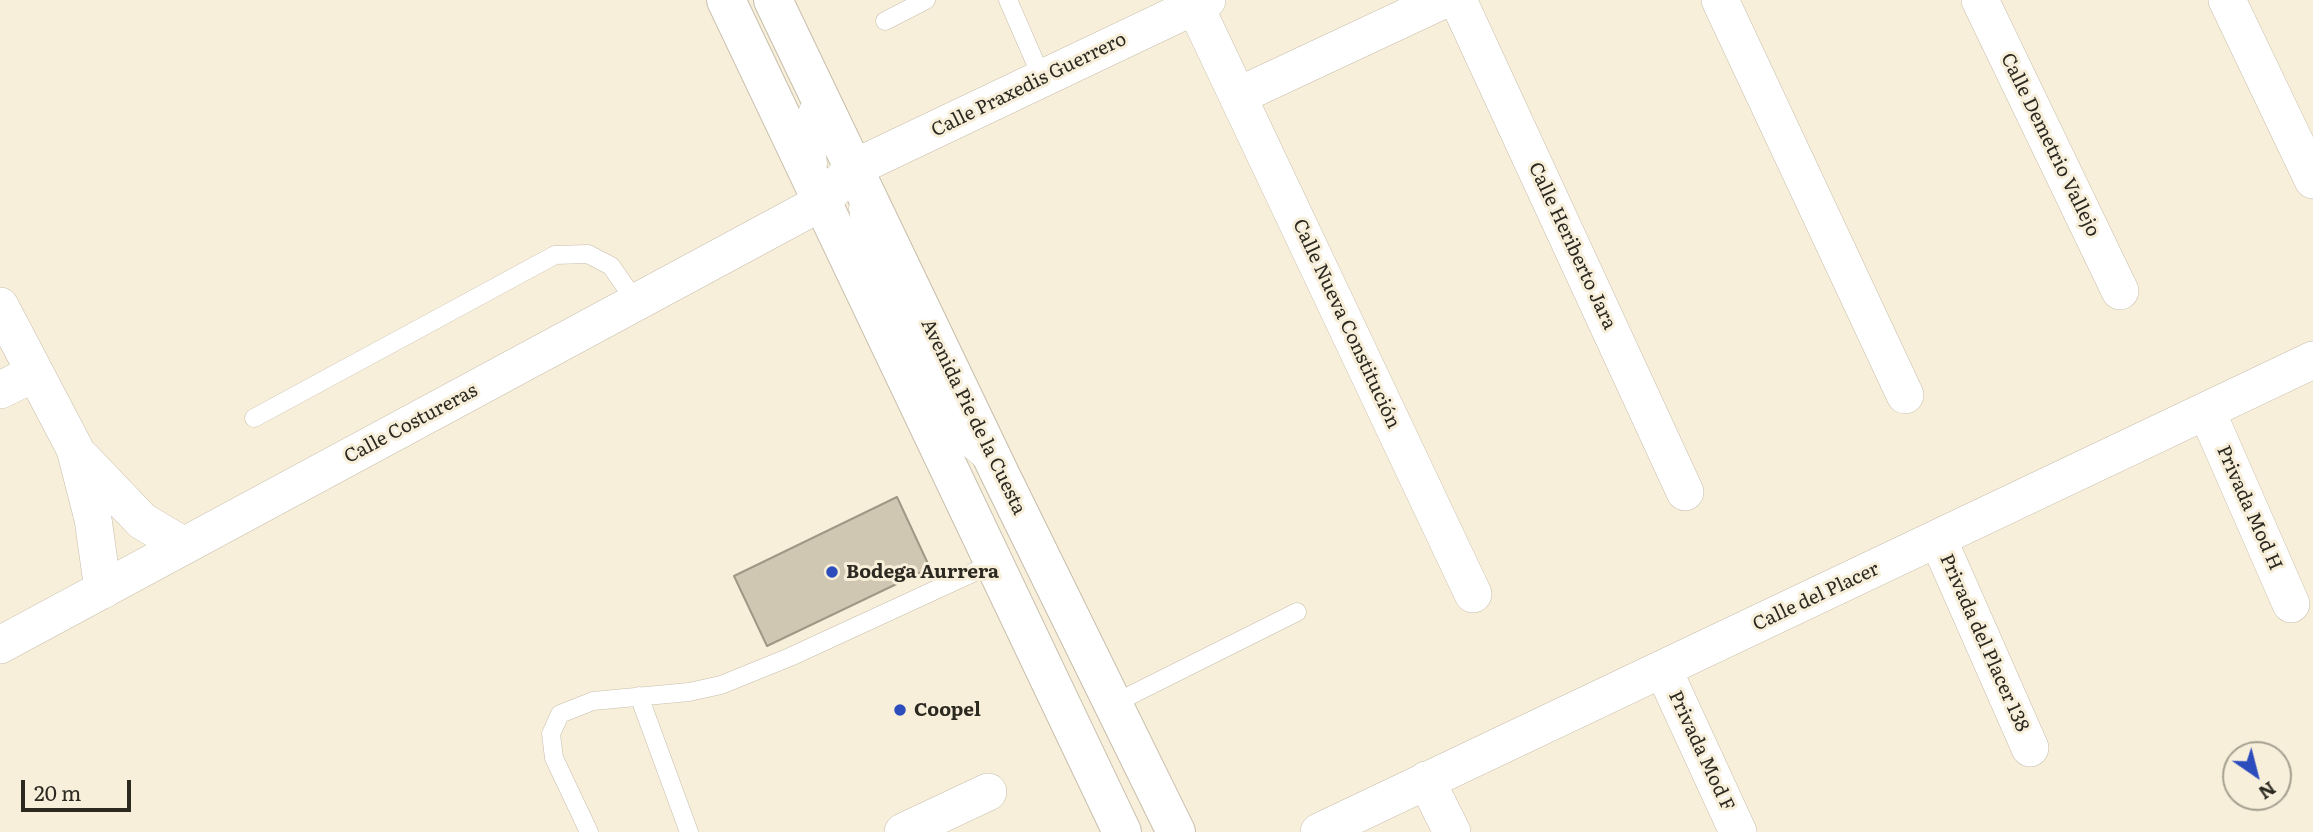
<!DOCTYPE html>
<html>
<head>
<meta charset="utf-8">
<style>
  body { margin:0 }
  #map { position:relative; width:2313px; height:832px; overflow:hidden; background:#f8efdb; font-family:Literata,serif }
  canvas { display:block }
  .north { position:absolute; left:2222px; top:741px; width:70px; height:70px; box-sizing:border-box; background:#f8efdb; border:2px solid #a6a091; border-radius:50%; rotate:145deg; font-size:19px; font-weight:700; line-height:28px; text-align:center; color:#2c2921 }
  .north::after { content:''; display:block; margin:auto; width:24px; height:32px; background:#2e4dbd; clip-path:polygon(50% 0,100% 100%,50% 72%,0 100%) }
  .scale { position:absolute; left:21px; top:780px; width:110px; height:32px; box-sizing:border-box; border:4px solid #2c2921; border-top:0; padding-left:9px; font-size:21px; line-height:24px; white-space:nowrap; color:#2c2921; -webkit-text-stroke:5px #f8efdb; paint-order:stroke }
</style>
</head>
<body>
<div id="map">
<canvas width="2313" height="832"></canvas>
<div class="north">N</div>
<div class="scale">20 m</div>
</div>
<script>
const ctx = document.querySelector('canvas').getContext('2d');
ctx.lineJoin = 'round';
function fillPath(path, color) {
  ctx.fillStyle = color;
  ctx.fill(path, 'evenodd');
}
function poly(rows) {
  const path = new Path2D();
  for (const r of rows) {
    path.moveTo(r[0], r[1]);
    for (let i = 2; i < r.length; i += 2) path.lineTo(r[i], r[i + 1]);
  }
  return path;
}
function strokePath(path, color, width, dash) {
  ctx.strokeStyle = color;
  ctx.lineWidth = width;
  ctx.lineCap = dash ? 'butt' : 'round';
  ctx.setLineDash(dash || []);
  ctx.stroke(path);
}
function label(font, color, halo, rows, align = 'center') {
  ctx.font = font + ' Literata,serif';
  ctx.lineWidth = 6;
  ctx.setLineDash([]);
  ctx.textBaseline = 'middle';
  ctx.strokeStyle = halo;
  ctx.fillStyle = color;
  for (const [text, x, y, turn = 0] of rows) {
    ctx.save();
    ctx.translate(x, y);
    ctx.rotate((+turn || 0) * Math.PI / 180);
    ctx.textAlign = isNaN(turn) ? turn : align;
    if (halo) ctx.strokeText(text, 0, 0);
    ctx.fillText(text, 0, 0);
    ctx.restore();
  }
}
const building = poly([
  [897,497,930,568,767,646,734,576,897,497]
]);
const service = poly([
  [1008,0,1042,78],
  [885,21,926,0],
  [808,110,813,121,818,164],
  [858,208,863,239,959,440,984,461],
  [254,418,555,255,588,254,611,266,636,302],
  [639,696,689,832],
  [1113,704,1297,612],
  [589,832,554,758,551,734,560,714,593,701,689,692,721,685,790,657,994,563]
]);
const minor = poly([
  [1458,0,1685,492],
  [1720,0,1905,395],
  [1980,0,2120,291],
  [2227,0,2313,180],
  [1195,6,1473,594],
  [1238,96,1443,0],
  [0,306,75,449,93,519,103,590],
  [0,390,35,373],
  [2207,412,2291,604],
  [82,458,142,521,184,546],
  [1938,539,2030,748],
  [0,645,822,202,852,169,1207,0],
  [1663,669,1738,832],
  [1426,780,1452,832],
  [903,832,988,792],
  [1319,832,2313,360]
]);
const secondary = poly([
  [726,0,1122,832],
  [773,0,1000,474,1176,832]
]);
const markers = [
  [832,572,7,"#2e4dbd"],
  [900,710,7,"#2e4dbd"]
];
const streetNames = [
  ["Calle Praxedis Guerrero",1029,85,-26],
  ["Calle Demetrio Vallejo",2050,145,64],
  ["Calle Heriberto Jara",1572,246,65],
  ["Calle Nueva Constitución",1346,324,65],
  ["Avenida Pie de la Cuesta",973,417,64],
  ["Calle Costureras",411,424,-28],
  ["Privada Mod H",2249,508,66],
  ["Calle del Placer",1816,597,-25],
  ["Privada del Placer 138",1984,643,66],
  ["Privada Mod F",1701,751,65]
];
const poiNames = [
  ["Bodega Aurrera",846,572],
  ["Coopel",914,710]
];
fillPath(building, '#d0c7b3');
strokePath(building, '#a09784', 2);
strokePath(service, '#c6bdaa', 19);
strokePath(minor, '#c6bdaa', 38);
strokePath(secondary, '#c6bdaa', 40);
strokePath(service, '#fff', 18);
strokePath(minor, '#fff', 37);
strokePath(secondary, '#fff', 38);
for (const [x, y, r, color] of markers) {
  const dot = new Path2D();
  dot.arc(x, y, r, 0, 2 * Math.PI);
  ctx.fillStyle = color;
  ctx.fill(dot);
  strokePath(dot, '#f8efdb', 2.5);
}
label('19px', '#2c2921', '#f8efdb', streetNames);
label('bold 19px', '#2c2921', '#f8efdb', poiNames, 'left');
</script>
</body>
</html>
